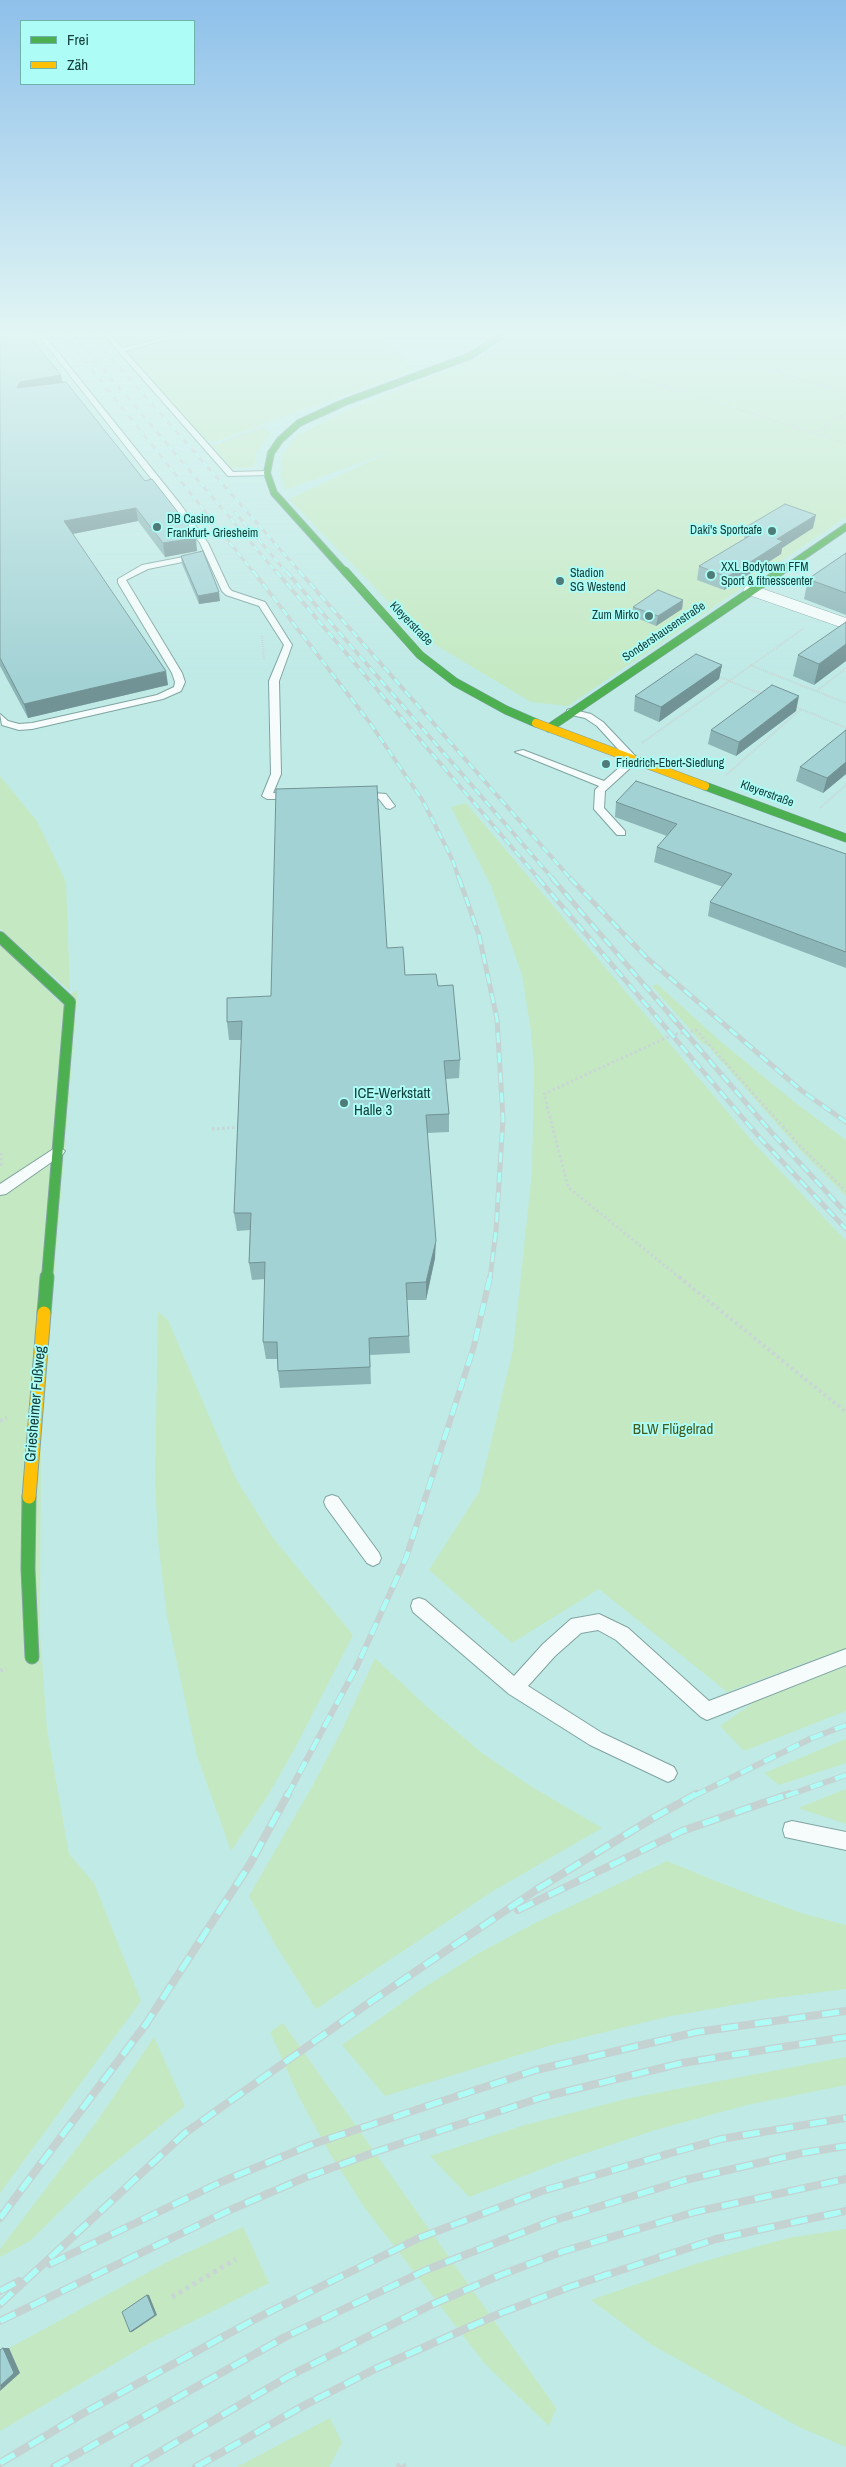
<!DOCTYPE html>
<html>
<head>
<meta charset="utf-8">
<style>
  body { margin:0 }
  #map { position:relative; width:846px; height:2467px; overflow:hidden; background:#bfeae6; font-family:"Archivo Narrow",sans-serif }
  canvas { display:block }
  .legend { position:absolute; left:20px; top:20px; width:175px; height:65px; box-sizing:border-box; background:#adfcf5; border:1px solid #6fb1ab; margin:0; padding:6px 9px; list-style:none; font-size:15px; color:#13403d }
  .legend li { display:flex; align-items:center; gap:10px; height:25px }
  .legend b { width:25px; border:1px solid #6fb1ab }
</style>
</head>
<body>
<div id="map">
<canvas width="846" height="2467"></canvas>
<ul class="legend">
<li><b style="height:6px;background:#4caf50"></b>Frei</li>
<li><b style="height:6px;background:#ffc107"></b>Zäh</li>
</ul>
</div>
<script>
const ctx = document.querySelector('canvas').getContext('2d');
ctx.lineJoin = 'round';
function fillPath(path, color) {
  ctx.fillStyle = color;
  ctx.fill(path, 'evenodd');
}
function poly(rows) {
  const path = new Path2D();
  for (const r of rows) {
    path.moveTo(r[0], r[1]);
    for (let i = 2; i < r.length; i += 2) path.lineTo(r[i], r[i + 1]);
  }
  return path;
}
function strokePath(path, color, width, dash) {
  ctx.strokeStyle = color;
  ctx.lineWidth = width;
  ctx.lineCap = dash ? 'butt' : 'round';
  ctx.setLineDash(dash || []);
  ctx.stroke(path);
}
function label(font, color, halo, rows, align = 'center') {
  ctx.font = font + ' "Archivo Narrow",sans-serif';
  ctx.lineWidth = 4;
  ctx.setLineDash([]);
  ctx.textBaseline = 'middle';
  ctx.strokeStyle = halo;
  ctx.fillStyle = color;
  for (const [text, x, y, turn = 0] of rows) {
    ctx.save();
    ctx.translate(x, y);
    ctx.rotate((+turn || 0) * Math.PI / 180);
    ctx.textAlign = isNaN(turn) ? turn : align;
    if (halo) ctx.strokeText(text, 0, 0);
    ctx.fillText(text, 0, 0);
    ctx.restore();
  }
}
const green = poly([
  [109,336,378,336,415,370,214,442,202,438],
  [505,336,846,336,846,517,568,706,531,702,424,638,289,499,392,451,285,490,281,474,281,457,297,435,360,405,482,356],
  [263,428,271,434,257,451,254,467,231,468,213,446],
  [0,776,37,821,66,882,70,991,0,929],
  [466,803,752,1141,846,1241,846,1648,727,1692,599,1589,512,1643,429,1570,479,1492,513,1350,532,1172,534,1068,531,1031,522,975,491,886,451,807],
  [0,942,58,1001,78,990,41,1435,40,1632,47,1730,69,1854,94,1883,141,2001,0,2193],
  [657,984,720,1041,798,1105,846,1140,846,1196,800,1150,707,1045,702,1043,652,986],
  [158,1312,168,1320,236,1479,273,1538,353,1635,295,1748,267,1797,231,1851,197,1756,167,1616,158,1541,155,1479],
  [375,1658,425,1705,482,1753,532,1787,602,1828,493,1891,316,2009,276,1946,249,1896,314,1783,342,1730],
  [846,1666,846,1711,744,1751,720,1726,754,1702],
  [846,1739,846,1763,779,1785,764,1773],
  [846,1789,846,1824,798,1808],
  [667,1861,723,1884,801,1913,846,1925,846,1989,767,1999,666,2017,548,2046,385,2096,342,2045,423,1988,479,1953,535,1923],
  [283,2023,556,2408,549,2426,485,2364,364,2207,329,2152,299,2097,270,2032],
  [154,2037,185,2106,90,2182,30,2241,0,2257,0,2249,95,2124],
  [846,2057,846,2085,747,2105,655,2130,565,2160,469,2197,430,2156,525,2125,630,2098],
  [243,2227,269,2283,146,2345,0,2431,0,2353,169,2261],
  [846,2229,846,2447,799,2427,652,2345,591,2300,695,2264,788,2238],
  [330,2418,342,2443,329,2467,237,2467]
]);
const pathFar3 = poly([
  [651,336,846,392],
  [773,336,799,343,813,336],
  [525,343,814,433],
  [846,413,814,433,846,443],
  [223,442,269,425],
  [262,636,264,660],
  [750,665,846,703],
  [717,676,764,695],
  [817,691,846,668],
  [794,706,846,728],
  [642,743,804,628],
  [726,775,801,709],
  [820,808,846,785]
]);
const pathFar2 = poly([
  [212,1129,241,1127],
  [1,1153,1,1167],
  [680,1278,568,1187,544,1094,672,1035,696,1030,804,1150,846,1191]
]);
const pathFar1 = poly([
  [679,1277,846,1412],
  [0,1421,7,1418],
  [0,1671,6,1668]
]);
const path = poly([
  [172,2297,236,2259],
  [397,2467,402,2463,405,2467]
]);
const lane = poly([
  [39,336,45,336,181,505,208,543,229,588,232,591,265,602,292,645,279,681,281,774,273,793,294,794,299,797,298,799,267,799,262,796,271,774,269,681,284,645,259,606,226,595,222,591,200,543,175,509,39,336],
  [105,336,111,336,122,348,170,336,179,336,125,351,233,472,267,471,270,471,270,475,228,476,105,336],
  [199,554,202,554,202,558,148,569,126,580,182,673,185,682,181,691,163,699,32,729,19,730,2,725,0,714,8,721,19,724,32,723,157,695,174,687,175,682,172,673,118,583,118,579,142,565,199,554],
  [570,709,591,714,603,722,639,760,605,791,604,808,625,831,625,835,617,835,594,809,595,790,599,786,515,752,523,750,604,781,628,760,597,726,585,718,567,714,567,710,570,709],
  [361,792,386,794,395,806,390,809,386,808,379,799,357,797,357,793,361,792],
  [58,1146,65,1151,63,1154,6,1194,0,1195,0,1184,58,1146],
  [332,1495,338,1497,379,1553,381,1558,379,1563,373,1566,367,1563,326,1507,324,1502,326,1497,332,1495],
  [419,1598,425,1600,514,1676,543,1644,571,1619,599,1614,628,1628,709,1701,846,1649,846,1665,707,1720,701,1717,616,1640,598,1630,581,1633,555,1656,528,1686,602,1733,674,1767,677,1773,674,1779,668,1782,590,1745,509,1694,413,1612,411,1606,413,1600,419,1598],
  [792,1821,846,1832,846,1850,785,1837,783,1830,785,1823,792,1821]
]);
const street = poly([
  [752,585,846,618,846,629,746,594,743,590,746,586,752,585]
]);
const fastFar3 = poly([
  [346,573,274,493,267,473,271,453,280,440,299,423,345,402,470,356,501,336],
  [779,573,846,527]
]);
const fastFar2 = poly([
  [345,571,420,655,455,682,506,710,536,723],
  [549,728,781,571],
  [705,786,846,838]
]);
const fastFar1 = poly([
  [0,937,70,1002,47,1278]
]);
const fast = poly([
  [44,1313,47,1277],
  [29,1497,28,1569,32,1657]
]);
const slowFar1 = poly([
  [536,723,705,786]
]);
const slow = poly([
  [29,1497,44,1313]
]);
const railFar4 = poly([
  [65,336,254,573],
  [75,336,277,573],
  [92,336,301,573],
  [235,512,287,573]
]);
const railFar3 = poly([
  [253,571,370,723,423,801,453,861,459,879],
  [276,571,539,879],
  [286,571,553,879],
  [299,571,571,879]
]);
const railFar2 = poly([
  [459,878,479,935,497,1019,503,1119,496,1231,490,1278],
  [538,878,760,1138,846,1229],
  [552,878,772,1133,846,1213],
  [570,878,648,959,802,1091,846,1122]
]);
const railFar1 = poly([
  [287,1796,357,1666,406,1558,474,1346,490,1277],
  [694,1796,812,1738,846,1725],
  [786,1796,846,1775]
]);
const rail = poly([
  [518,1910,682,1831,789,1794],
  [0,2218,146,2024,250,1864,288,1794],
  [50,2264,221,2182,313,2144,536,2070,697,2032,846,2011],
  [0,2291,19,2281],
  [0,2304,185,2133,363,2007,536,1890,653,1818,696,1794],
  [0,2321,230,2210,304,2178,381,2150,543,2097,682,2063,846,2037],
  [0,2463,82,2414,261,2316,419,2238,542,2191,671,2153,721,2139,846,2118],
  [54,2467,285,2337,426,2270,552,2221,685,2180,802,2153,846,2146],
  [134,2467,289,2376,431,2305,498,2276,561,2252,695,2212,846,2179],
  [196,2467,303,2406,375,2369,501,2313,572,2286,716,2239,846,2211]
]);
const wall = poly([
  [0,336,63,382,145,481,191,529,197,551,165,557,138,521,73,534,168,685,28,718,0,666],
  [746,527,813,528,782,548,781,554,724,590,697,580,699,566,744,539],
  [846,553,846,615,804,599,808,579],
  [181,556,220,601,199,604,182,564],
  [683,600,682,609,656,626,632,616,633,607],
  [846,622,814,685,793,676,798,655],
  [722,665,719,679,659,722,634,711,635,696],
  [796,711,736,756,708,744,711,730],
  [846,730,846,774,823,793,796,781,800,767],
  [616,802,846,854,846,968,708,916,710,902,723,887,654,862,657,847,667,836,615,817],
  [387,948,405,975,438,986,460,1060,459,1078,446,1079,449,1114,449,1132,427,1133,435,1258,426,1300,407,1300,410,1353,370,1355,371,1384,280,1388,278,1371,277,1359,266,1359,263,1342,265,1279,252,1280,249,1263,250,1230,237,1231,234,1213,241,1040,229,1040,227,1022,271,996]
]);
const shadedWall = poly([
  [122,336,146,336,122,339],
  [61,375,64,388,17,388,20,382],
  [136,508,138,521,67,535,64,521],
  [816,515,813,528,782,548,781,554,724,590,727,577,777,539],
  [189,529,191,529,192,539,196,538,197,551,165,557,163,543],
  [219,592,220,601,199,604,198,596],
  [683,600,682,609,656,626,658,616],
  [846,644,846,661,814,685,819,664],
  [722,665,719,679,659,722,661,707],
  [166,671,168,685,28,718,24,704],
  [799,696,796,711,736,756,739,742],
  [846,762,846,774,823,793,827,778],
  [436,1241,435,1258,426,1300,426,1282],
  [147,2295,149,2295,157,2315,132,2332,130,2332],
  [3,2348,9,2348,20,2373,0,2391]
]);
const building = poly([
  [0,336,29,336,61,375,20,382,17,388,66,382,145,481,152,479,191,529,189,529,196,538,163,543,136,508,64,521,166,671,24,704,0,658,0,336],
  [785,504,816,515,777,539,783,541,727,577,699,566,756,532,762,534,746,527,785,504],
  [203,551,219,592,198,596,181,556,203,551],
  [846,553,846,593,808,579,846,553],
  [658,590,683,600,658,616,633,607,658,590],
  [846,622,846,644,819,664,798,655,846,622],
  [696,654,722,665,661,707,635,696,696,654],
  [772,685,799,696,739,742,711,730,772,685],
  [846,730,846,762,827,778,800,767,846,730],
  [636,781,846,854,846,952,710,902,732,874,657,847,677,824,616,802,636,781],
  [377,786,387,948,403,947,405,975,436,974,438,986,453,985,460,1060,444,1061,449,1114,426,1115,436,1241,426,1282,406,1283,409,1336,369,1338,370,1367,278,1371,277,1342,263,1342,265,1262,249,1263,251,1213,234,1213,242,1021,227,1022,227,998,271,996,276,789,377,786],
  [147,2295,155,2315,130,2332,122,2312,147,2295],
  [3,2348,14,2373,0,2386,0,2350,3,2348]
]);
const markers = [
  [157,527,5,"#4f7c78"],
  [772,531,5,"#4f7c78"],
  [711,575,5,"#4f7c78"],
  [560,581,5,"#4f7c78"],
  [649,616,5,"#4f7c78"],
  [606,764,5,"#4f7c78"],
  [344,1103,5,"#4f7c78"]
];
const farPoinames = [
  ["DB Casino",167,520],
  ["Frankfurt- Griesheim",167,534],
  ["Daki's Sportcafe",762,531,"right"],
  ["XXL Bodytown FFM",721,568],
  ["Sport & fitnesscenter",721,582],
  ["Stadion",570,574],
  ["SG Westend",570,588],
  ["Zum Mirko",639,616,"right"],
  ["Friedrich-Ebert-Siedlung",616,764]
];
const farStreetnames = [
  ["Kleyerstraße",411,624,46],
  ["Sondershausenstraße",664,632,-34],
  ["Kleyerstraße",767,794,20]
];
const poiNames = [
  ["ICE-Werkstatt",354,1094],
  ["Halle 3",354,1111]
];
const streetNames = [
  ["Griesheimer Fußweg",36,1404,-85]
];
const parkNames = [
  ["BLW Flügelrad",673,1430]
];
fillPath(green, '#c4e9c2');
strokePath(lane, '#80a4a1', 2);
strokePath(street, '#80a4a1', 1);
strokePath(fastFar3, '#80a4a1', 8);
strokePath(fastFar2, '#80a4a1', 9);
strokePath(fastFar1, '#80a4a1', 12);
strokePath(fast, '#80a4a1', 15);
strokePath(slowFar1, '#80a4a1', 9);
strokePath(slow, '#80a4a1', 15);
strokePath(pathFar3, '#c8d6d5', 2, [1, 1]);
strokePath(pathFar2, '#c8d6d5', 3, [2.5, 2.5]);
strokePath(pathFar1, '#c8d6d5', 4, [3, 3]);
strokePath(path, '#c8d6d5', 5, [4, 4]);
fillPath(lane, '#f5fcfb');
fillPath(street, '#f5fcfb');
strokePath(fastFar3, '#4caf50', 6);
strokePath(fastFar2, '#4caf50', 8);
strokePath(fastFar1, '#4caf50', 10);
strokePath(fast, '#4caf50', 13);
strokePath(slowFar1, '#ffc107', 8);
strokePath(slow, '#ffc107', 13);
strokePath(railFar4, '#c5d2d2', 3);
strokePath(railFar3, '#c5d2d2', 4);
strokePath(railFar2, '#c5d2d2', 5);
strokePath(railFar1, '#c5d2d2', 6);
strokePath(rail, '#c5d2d2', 8);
strokePath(railFar4, '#adfcf5', 2, [6]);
strokePath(railFar3, '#adfcf5', 2.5, [8]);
strokePath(railFar2, '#adfcf5', 3, [10]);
strokePath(railFar1, '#adfcf5', 4.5, [13]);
strokePath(rail, '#adfcf5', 5.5, [17]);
fillPath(wall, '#8cb5b7');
fillPath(shadedWall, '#729395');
fillPath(building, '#a3d2d5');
strokePath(building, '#729395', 1);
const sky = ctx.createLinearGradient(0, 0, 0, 681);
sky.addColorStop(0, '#8ec0ea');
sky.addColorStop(0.49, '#e2f6f4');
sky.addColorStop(1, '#e2f6f400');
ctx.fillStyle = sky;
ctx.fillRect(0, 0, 846, 681);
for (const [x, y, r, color] of markers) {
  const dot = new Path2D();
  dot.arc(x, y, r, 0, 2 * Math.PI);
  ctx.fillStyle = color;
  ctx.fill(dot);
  strokePath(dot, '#adfcf5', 2);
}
label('12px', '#13403d', '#adfcf5', farPoinames, 'left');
label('12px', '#13403d', '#adfcf5', farStreetnames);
label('15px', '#13403d', '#adfcf5', poiNames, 'left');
label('15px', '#13403d', '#adfcf5', streetNames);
label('15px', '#425c1e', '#adfcf5', parkNames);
</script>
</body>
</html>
